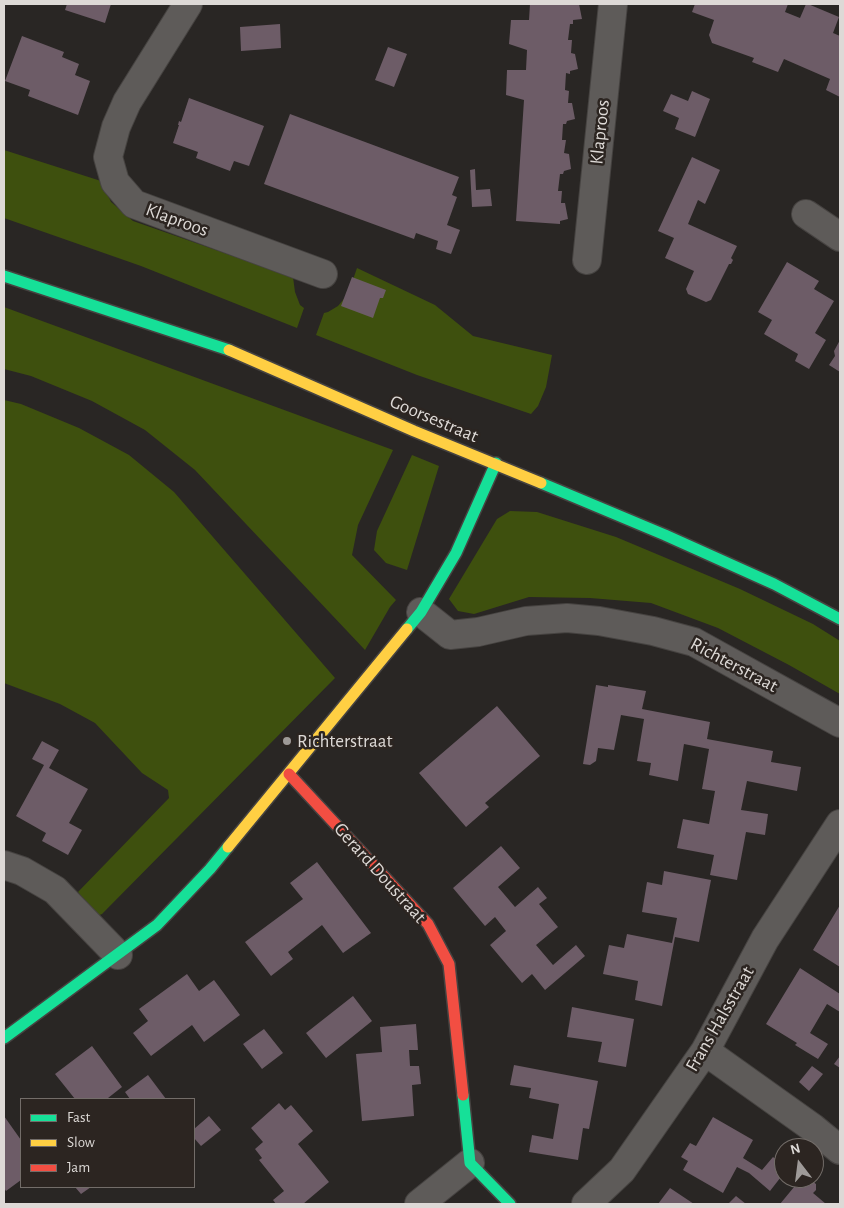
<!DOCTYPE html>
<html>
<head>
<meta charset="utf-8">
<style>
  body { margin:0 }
  #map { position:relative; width:844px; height:1208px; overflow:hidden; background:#292624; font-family:"Alegreya Sans",sans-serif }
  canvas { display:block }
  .frame { position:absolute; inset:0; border:5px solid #ddd9d6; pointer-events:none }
  .legend { position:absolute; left:20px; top:1098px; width:175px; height:90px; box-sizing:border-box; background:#2c2521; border:1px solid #736d69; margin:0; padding:6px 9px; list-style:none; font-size:15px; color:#ddd9d6 }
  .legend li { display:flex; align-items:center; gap:10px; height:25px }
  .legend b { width:25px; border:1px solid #736d69 }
  .north { position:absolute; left:774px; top:1138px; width:50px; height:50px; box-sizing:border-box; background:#2c2521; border:1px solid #736d69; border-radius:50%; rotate:345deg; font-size:14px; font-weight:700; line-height:20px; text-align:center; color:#ddd9d6 }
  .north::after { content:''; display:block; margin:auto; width:18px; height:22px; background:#9e9a98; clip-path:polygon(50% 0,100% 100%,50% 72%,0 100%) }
</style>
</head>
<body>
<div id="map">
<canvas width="844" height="1208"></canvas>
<div class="frame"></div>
<ul class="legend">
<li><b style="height:6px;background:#16e098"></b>Fast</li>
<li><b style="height:6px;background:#ffcf43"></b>Slow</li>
<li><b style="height:6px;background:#f24e42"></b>Jam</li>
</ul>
<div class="north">N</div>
</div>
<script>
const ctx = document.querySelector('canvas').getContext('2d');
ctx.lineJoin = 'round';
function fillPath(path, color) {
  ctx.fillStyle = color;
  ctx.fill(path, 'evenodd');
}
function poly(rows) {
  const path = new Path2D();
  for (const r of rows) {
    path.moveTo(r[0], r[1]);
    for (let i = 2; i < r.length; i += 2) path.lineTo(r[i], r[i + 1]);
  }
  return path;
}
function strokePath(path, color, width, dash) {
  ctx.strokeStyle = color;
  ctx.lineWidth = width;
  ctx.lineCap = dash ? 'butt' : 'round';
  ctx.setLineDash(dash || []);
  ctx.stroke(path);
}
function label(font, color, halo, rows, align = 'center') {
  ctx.font = font + ' "Alegreya Sans",sans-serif';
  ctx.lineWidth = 5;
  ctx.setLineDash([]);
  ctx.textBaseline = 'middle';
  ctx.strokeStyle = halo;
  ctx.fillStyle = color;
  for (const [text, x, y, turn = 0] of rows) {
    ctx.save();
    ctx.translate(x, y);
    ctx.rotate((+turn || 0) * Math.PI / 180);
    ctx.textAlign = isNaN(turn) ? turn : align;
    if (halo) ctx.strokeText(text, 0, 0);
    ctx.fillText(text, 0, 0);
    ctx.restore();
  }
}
const green = poly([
  [4,150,101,181,111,202,133,221,293,277,295,292,300,305,304,308,297,328,141,266,4,218],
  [357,268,435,305,473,336,552,355,546,387,538,406,531,414,417,375,316,335,324,313,328,312,338,306,348,294],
  [4,307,393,450,358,525,352,555,396,600,390,607,365,650,195,470,145,430,92,401,31,376,4,369],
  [4,400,21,404,79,428,129,455,174,492,335,678,102,914,97,916,78,892,169,798,168,790,142,773,95,723,60,704,4,683],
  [412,455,439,466,407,570,386,563,374,550,377,531],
  [510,511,537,512,616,537,740,589,813,624,840,641,840,694,789,665,718,628,651,603,590,598,529,597,474,614,458,611,449,599,497,519]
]);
const building = poly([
  [67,4,111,4,105,23,65,10],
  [530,4,579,4,582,19,573,20,573,24,570,24,568,40,572,40,571,53,575,54,578,69,570,71,570,74,566,73,565,90,569,91,568,103,572,103,575,119,567,121,566,124,563,124,562,140,566,140,564,153,569,154,571,169,564,171,563,174,560,174,558,191,562,191,561,203,565,203,568,219,560,221,560,224,516,221,524,100,506,95,507,70,526,70,527,50,509,44,511,20,529,20],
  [695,4,788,4,785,12,800,18,806,4,808,4,839,17,833,33,840,36,840,97,826,90,830,79,784,59,778,72,752,62,754,58,712,43,709,35,714,20,692,12],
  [280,24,281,48,241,51,240,27],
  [22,36,64,52,62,57,79,64,75,75,90,81,78,115,28,96,30,90,5,81],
  [388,47,407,54,394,87,375,80],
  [692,91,710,99,695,137,675,129,679,118,663,111,671,94,688,101],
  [189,98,264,126,249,166,234,161,230,171,196,158,198,152,173,143,179,125,178,125,179,121,181,122],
  [290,114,459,177,452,195,457,197,447,225,460,230,451,254,436,249,438,241,416,233,414,239,264,184],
  [692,157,720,170,705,204,698,200,688,224,737,246,731,258,733,260,731,264,729,264,711,300,706,302,688,294,686,289,694,271,665,258,674,238,658,231],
  [475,169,476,190,490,189,492,206,472,207,470,170],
  [787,262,819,281,814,289,834,301,815,333,826,340,809,369,795,361,798,354,764,334,772,320,758,312],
  [352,277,386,290,383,298,380,298,373,318,341,306],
  [840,340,840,372,829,365,835,356,834,351],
  [596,685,608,687,608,685,646,691,642,709,710,722,707,739,773,751,771,762,801,767,797,791,747,781,741,810,768,814,765,835,746,832,737,880,710,875,714,855,677,848,683,819,709,824,715,791,702,789,709,749,684,744,678,781,649,775,651,763,637,761,644,719,621,715,614,750,598,748,596,761,590,765,583,764],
  [497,706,540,756,485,803,489,807,466,827,419,773],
  [42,741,59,750,49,768,88,789,69,823,82,830,68,855,42,841,46,833,16,816,44,765,32,759],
  [501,846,520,868,498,887,515,907,538,887,547,898,539,904,558,927,536,945,553,965,576,945,585,956,545,990,532,974,522,983,490,945,506,931,495,917,485,926,453,888],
  [317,862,371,933,343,953,322,925,288,952,293,959,271,976,245,942,303,899,290,883],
  [664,871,711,880,699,942,675,937,662,1006,635,1000,638,981,603,974,609,945,624,948,627,934,672,943,677,918,642,912,647,882,662,885],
  [840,905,840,967,813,950],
  [800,968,840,994,840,1012,827,1004,810,1033,828,1044,818,1059,795,1045,797,1043,766,1024],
  [187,974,199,991,214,980,240,1015,204,1042,192,1025,151,1056,133,1033,148,1021,139,1009],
  [353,996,372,1021,326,1058,306,1033],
  [572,1007,634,1019,626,1067,598,1062,602,1042,567,1037],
  [416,1024,418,1050,409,1050,410,1066,419,1066,421,1084,412,1085,414,1116,362,1121,356,1054,382,1052,380,1027],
  [264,1029,283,1053,262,1069,243,1044],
  [92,1046,122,1087,108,1098,109,1099,75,1099,55,1074],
  [840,1056,840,1068,834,1064],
  [514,1065,598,1081,589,1129,583,1128,578,1160,529,1152,532,1135,553,1139,559,1104,529,1098,531,1088,510,1085],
  [812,1066,823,1074,809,1091,799,1082],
  [148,1075,166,1099,130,1099,125,1092],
  [279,1103,285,1110,291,1105,313,1131,298,1144,329,1182,303,1204,276,1204,273,1200,284,1191,259,1160,262,1158,255,1149,263,1142,251,1128],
  [4,1116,21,1140,21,1180,6,1191,4,1188],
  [209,1116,221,1130,201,1146,194,1138,194,1129],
  [713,1117,753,1140,743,1158,762,1170,773,1157,784,1166,784,1173,770,1191,749,1173,737,1167,723,1193,683,1170,688,1161,681,1157,690,1143,696,1146],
  [803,1179,809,1179,816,1184,816,1190,813,1193,826,1204,780,1204,799,1181,801,1182],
  [75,1187,91,1187,81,1194],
  [670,1188,694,1204,658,1204],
  [736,1196,746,1204,728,1204]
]);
const street = poly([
  [188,4,127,102,116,127,108,157,115,182,134,204,323,274],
  [806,214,840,237],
  [587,260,613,4],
  [421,612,450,635,478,632,526,621,567,618,599,621,653,631,694,642,840,723],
  [4,865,22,871,55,890,118,955],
  [705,1051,813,1128,840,1150],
  [419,1204,470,1163],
  [586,1204,622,1170,705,1051,765,939,840,824]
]);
const fast = poly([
  [4,276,229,350],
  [541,483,665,535,774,584,840,619],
  [407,629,421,612,456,553,496,463],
  [4,1038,157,925,210,869,228,847],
  [463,1095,470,1163,510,1204]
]);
const slow = poly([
  [229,350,414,431,541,483],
  [228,847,407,629]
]);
const jam = poly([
  [289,774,428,924,449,964,463,1095]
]);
const markers = [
  [287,741,5,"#9e9a98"]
];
const streetNames = [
  ["Klaproos",600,132,-84],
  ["Klaproos",177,220,20],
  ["Goorsestraat",434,419,23],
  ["Richterstraat",734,665,28],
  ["Gerard Doustraat",380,873,48],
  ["Frans Halsstraat",720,1019,-60]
];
const poiNames = [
  ["Richterstraat",297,741]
];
fillPath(green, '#3e500e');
fillPath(building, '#6d5c67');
strokePath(street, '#464341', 30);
strokePath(fast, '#464341', 14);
strokePath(slow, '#464341', 14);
strokePath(jam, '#464341', 14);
strokePath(street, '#5e5b59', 28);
strokePath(fast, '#16e098', 11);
strokePath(slow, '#ffcf43', 11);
strokePath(jam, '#f24e42', 11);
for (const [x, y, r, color] of markers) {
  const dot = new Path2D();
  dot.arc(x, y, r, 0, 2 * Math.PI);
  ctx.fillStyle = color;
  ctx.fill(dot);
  strokePath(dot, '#2c2521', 2);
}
label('19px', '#ddd9d6', '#2c2521', streetNames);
label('19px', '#ddd9d6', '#2c2521', poiNames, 'left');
</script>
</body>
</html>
